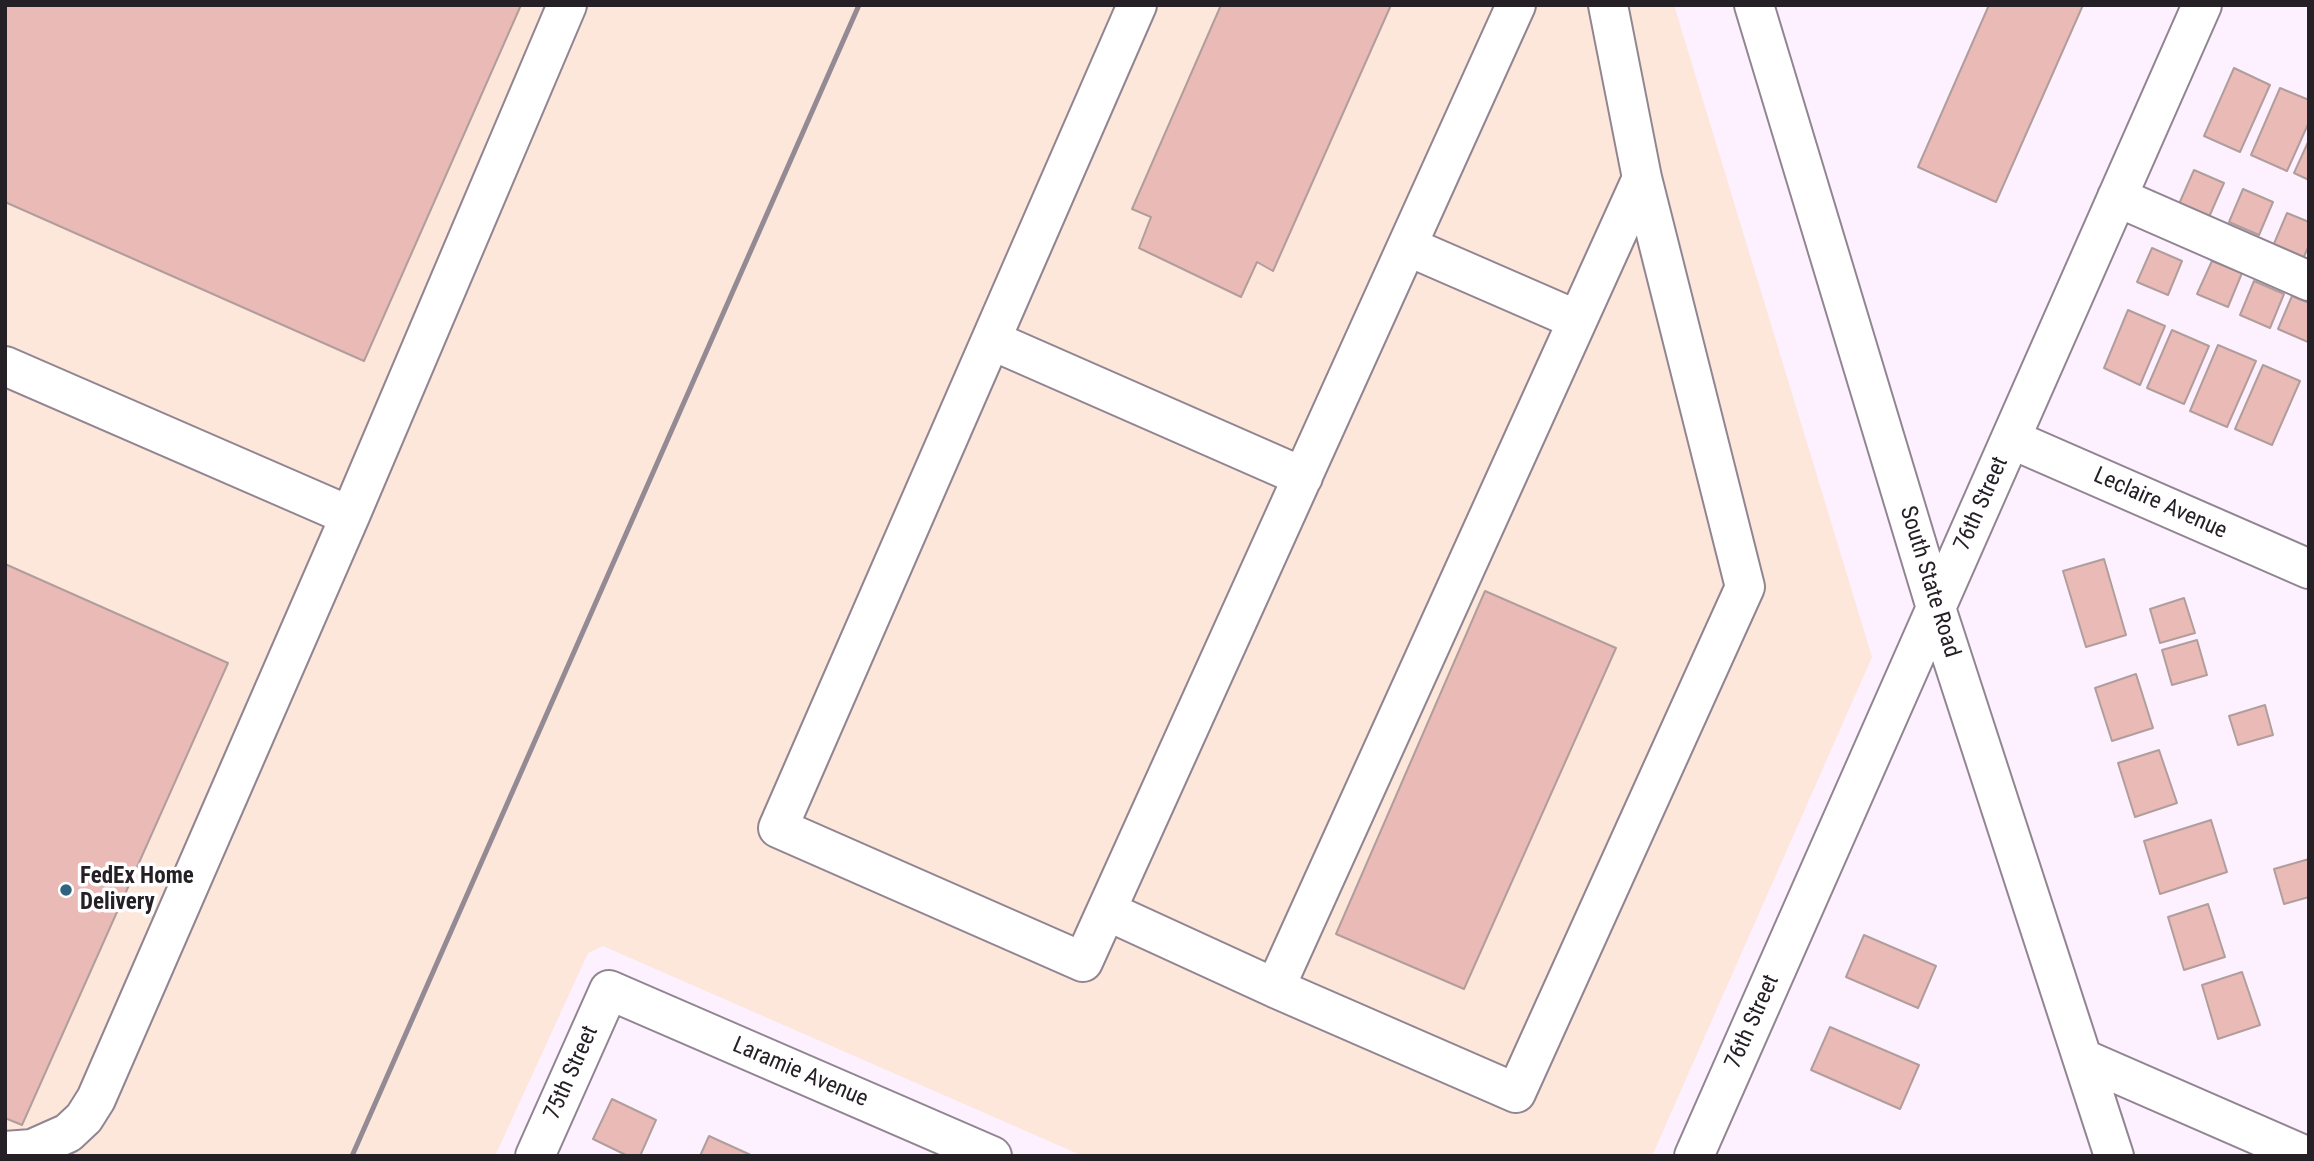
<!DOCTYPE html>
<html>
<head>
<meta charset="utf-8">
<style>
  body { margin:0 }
  #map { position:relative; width:2314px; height:1161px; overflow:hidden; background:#fdf0ff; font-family:"Roboto Condensed",sans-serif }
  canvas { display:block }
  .frame { position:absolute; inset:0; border:7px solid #252025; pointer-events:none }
</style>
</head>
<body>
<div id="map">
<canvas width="2314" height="1161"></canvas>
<div class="frame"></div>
</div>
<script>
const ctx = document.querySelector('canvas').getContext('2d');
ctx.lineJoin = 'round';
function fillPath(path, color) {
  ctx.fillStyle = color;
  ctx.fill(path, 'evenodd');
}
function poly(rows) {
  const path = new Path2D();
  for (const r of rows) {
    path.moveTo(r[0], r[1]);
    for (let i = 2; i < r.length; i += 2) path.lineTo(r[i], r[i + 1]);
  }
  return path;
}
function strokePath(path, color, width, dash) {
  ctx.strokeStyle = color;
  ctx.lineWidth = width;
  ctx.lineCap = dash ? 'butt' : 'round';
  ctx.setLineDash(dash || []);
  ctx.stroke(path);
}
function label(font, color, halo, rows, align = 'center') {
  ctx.font = font + ' "Roboto Condensed",sans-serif';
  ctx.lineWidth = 7;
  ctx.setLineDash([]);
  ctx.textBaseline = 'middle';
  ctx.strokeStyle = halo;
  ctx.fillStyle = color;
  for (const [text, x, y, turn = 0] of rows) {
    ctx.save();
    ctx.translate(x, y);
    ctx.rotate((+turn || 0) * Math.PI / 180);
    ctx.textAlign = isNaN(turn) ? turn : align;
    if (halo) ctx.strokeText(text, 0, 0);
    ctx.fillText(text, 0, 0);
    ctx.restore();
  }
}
const industrial = poly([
  [5,5,1674,5,1872,657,1652,1156,1083,1156,603,946,588,953,495,1156,5,1156]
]);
const building = poly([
  [5,5,521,5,364,361,5,202,5,5],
  [1221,5,1391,5,1273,271,1257,262,1241,297,1139,248,1151,217,1132,209,1221,5],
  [1989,5,2083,5,1996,202,1918,167,1989,5],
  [2234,68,2270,85,2240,152,2204,136,2234,68],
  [2280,88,2309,100,2309,122,2287,171,2251,155,2280,88],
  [2309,140,2309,180,2294,173,2309,140],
  [2194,170,2224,183,2209,217,2179,204,2194,170],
  [2243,189,2273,202,2259,235,2229,222,2243,189],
  [2287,213,2309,222,2309,245,2303,259,2273,246,2287,213],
  [2152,248,2182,261,2168,295,2137,282,2152,248],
  [2212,261,2242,273,2228,307,2197,294,2212,261],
  [2254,281,2284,294,2270,328,2240,315,2254,281],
  [2292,296,2309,303,2308,342,2278,329,2292,296],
  [2128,310,2165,326,2140,385,2104,368,2128,310],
  [2172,330,2209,346,2184,404,2147,388,2172,330],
  [2218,345,2256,361,2227,427,2190,411,2218,345],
  [2263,365,2300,381,2272,445,2235,429,2263,365],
  [2104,559,2126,635,2086,647,2063,571,2104,559],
  [5,564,228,663,22,1125,5,1118,5,564],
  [1485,591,1616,648,1464,989,1336,934,1485,591],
  [2184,598,2195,633,2160,643,2150,609,2184,598],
  [2197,640,2207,675,2172,685,2162,650,2197,640],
  [2136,674,2153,728,2112,741,2095,688,2136,674],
  [2265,705,2273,735,2238,745,2229,716,2265,705],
  [2159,750,2177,803,2135,817,2118,763,2159,750],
  [2211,820,2227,872,2160,894,2144,841,2211,820],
  [2309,859,2309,897,2284,904,2274,869,2309,859],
  [2208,904,2225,957,2184,970,2168,917,2208,904],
  [1864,935,1936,966,1918,1008,1846,977,1864,935],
  [2242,972,2260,1025,2218,1039,2202,985,2242,972],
  [1830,1027,1919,1065,1900,1109,1811,1070,1830,1027],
  [612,1099,656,1120,640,1156,628,1156,593,1139,612,1099],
  [709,1136,753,1156,700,1156,709,1136]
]);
const minor = poly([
  [1137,5,778,828,1083,962,1516,5],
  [1608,5,1642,178,1745,587,1516,1093,1275,988,1642,178],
  [1754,5,1936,608,2114,1156],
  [2117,197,2309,281],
  [1407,246,1577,320],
  [991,340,1303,477],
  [5,366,350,516],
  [2011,439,2309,569],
  [1107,911,1275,988],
  [2086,1060,2306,1156],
  [5,1151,32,1149,68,1133,84,1118,96,1099,350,516,567,5],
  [535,1156,609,990,992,1156],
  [1694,1156,2202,5]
]);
const rail = poly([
  [352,1156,859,5]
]);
const markers = [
  [66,890,7,"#2f637f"]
];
const streetNames = [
  ["76th Street",1982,504,-66],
  ["Leclaire Avenue",2160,504,24],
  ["South State Road",1929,582,73],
  ["76th Street",1753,1022,-66],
  ["75th Street",572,1073,-66],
  ["Laramie Avenue",800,1073,23]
];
const poiNames = [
  ["FedEx Home",80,877],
  ["Delivery",80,903]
];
fillPath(industrial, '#fde6da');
fillPath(building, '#eabab7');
strokePath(building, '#b19e9c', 2);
strokePath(minor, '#918592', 42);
strokePath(minor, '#fff', 38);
strokePath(rail, '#938a94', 5);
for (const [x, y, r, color] of markers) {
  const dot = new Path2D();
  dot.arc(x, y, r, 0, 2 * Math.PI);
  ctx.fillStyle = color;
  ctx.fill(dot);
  strokePath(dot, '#fff', 2.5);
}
label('23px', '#252025', '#fff', streetNames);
label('bold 23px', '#252025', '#fff', poiNames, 'left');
</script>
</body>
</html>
